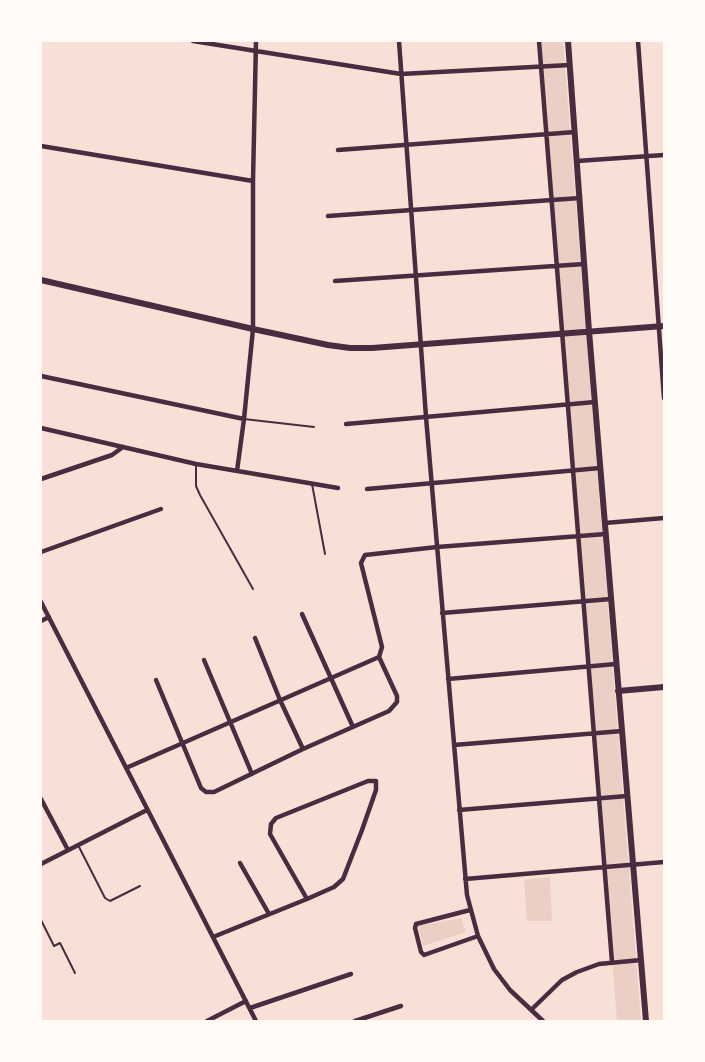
<!DOCTYPE html>
<html>
<head>
<meta charset="utf-8">
<style>
  body { margin:0 }
  #map { position:relative; width:705px; height:1062px; overflow:hidden; background:#f7e1d7; font-family:Arial,sans-serif }
  canvas { display:block }
  .frame { position:absolute; inset:0; border:42px solid #fffaf5; pointer-events:none }
</style>
</head>
<body>
<div id="map">
<canvas width="705" height="1062"></canvas>
<div class="frame"></div>
</div>
<script>
const ctx = document.querySelector('canvas').getContext('2d');
ctx.lineJoin = 'round';
function fillPath(path, color) {
  ctx.fillStyle = color;
  ctx.fill(path, 'evenodd');
}
function poly(rows) {
  const path = new Path2D();
  for (const r of rows) {
    path.moveTo(r[0], r[1]);
    for (let i = 2; i < r.length; i += 2) path.lineTo(r[i], r[i + 1]);
  }
  return path;
}
function strokePath(path, color, width, dash) {
  ctx.strokeStyle = color;
  ctx.lineWidth = width;
  ctx.lineCap = dash ? 'butt' : 'round';
  ctx.setLineDash(dash || []);
  ctx.stroke(path);
}
const green = poly([
  [541,41,563,41,641,1021,617,1021],
  [550,877,552,921,527,921,524,880],
  [461,918,466,932,423,946,418,926]
]);
const service = poly([
  [244,419,314,427],
  [196,466,196,486,200,495,253,589],
  [312,484,325,554],
  [78,845,105,898,110,901,140,886],
  [41,920,54,946,60,943,75,973]
]);
const minor = poly([
  [193,41,401,74,570,65],
  [399,41,426,417,467,895,478,936,494,969,510,990,543,1021],
  [539,41,612,962],
  [638,41,664,398],
  [41,146,253,181],
  [338,150,575,132],
  [577,161,664,155],
  [328,216,580,198],
  [335,281,584,264],
  [41,376,244,419],
  [346,424,595,402],
  [41,428,196,464,338,488],
  [237,471,244,419,253,329,253,181,256,41],
  [41,479,112,455,123,447],
  [367,489,600,468],
  [605,523,664,518],
  [41,552,161,509],
  [41,602,256,1021],
  [442,613,611,599],
  [302,614,353,727],
  [41,621,49,617],
  [255,638,280,700,303,749],
  [204,660,252,774],
  [448,679,616,664],
  [156,680,201,788,206,792,214,792,303,749,389,711,397,702,397,696,379,657,382,647,361,563,365,555,437,547,606,534],
  [454,745,622,731],
  [126,768,379,657],
  [41,799,68,850],
  [459,810,627,796],
  [240,863,269,914],
  [41,864,147,810],
  [465,879,664,862],
  [470,910,416,924,415,928,421,952,424,955,478,936],
  [213,937,307,899,334,887,343,879,362,830,376,790,376,781,368,781,276,818,271,824,270,834,307,899],
  [250,1008,351,974],
  [531,1010,562,980,577,972,599,964,641,960],
  [207,1021,246,1001],
  [355,1021,401,1006]
]);
const secondary = poly([
  [568,41,589,331,646,1021],
  [41,280,253,329,328,345,350,348,372,348,664,326],
  [618,691,664,687]
]);
fillPath(green, '#ebcfc5');
strokePath(service, '#4a2c40', 2);
strokePath(minor, '#4a2c40', 4.5);
strokePath(secondary, '#4a2c40', 6);
</script>
</body>
</html>
